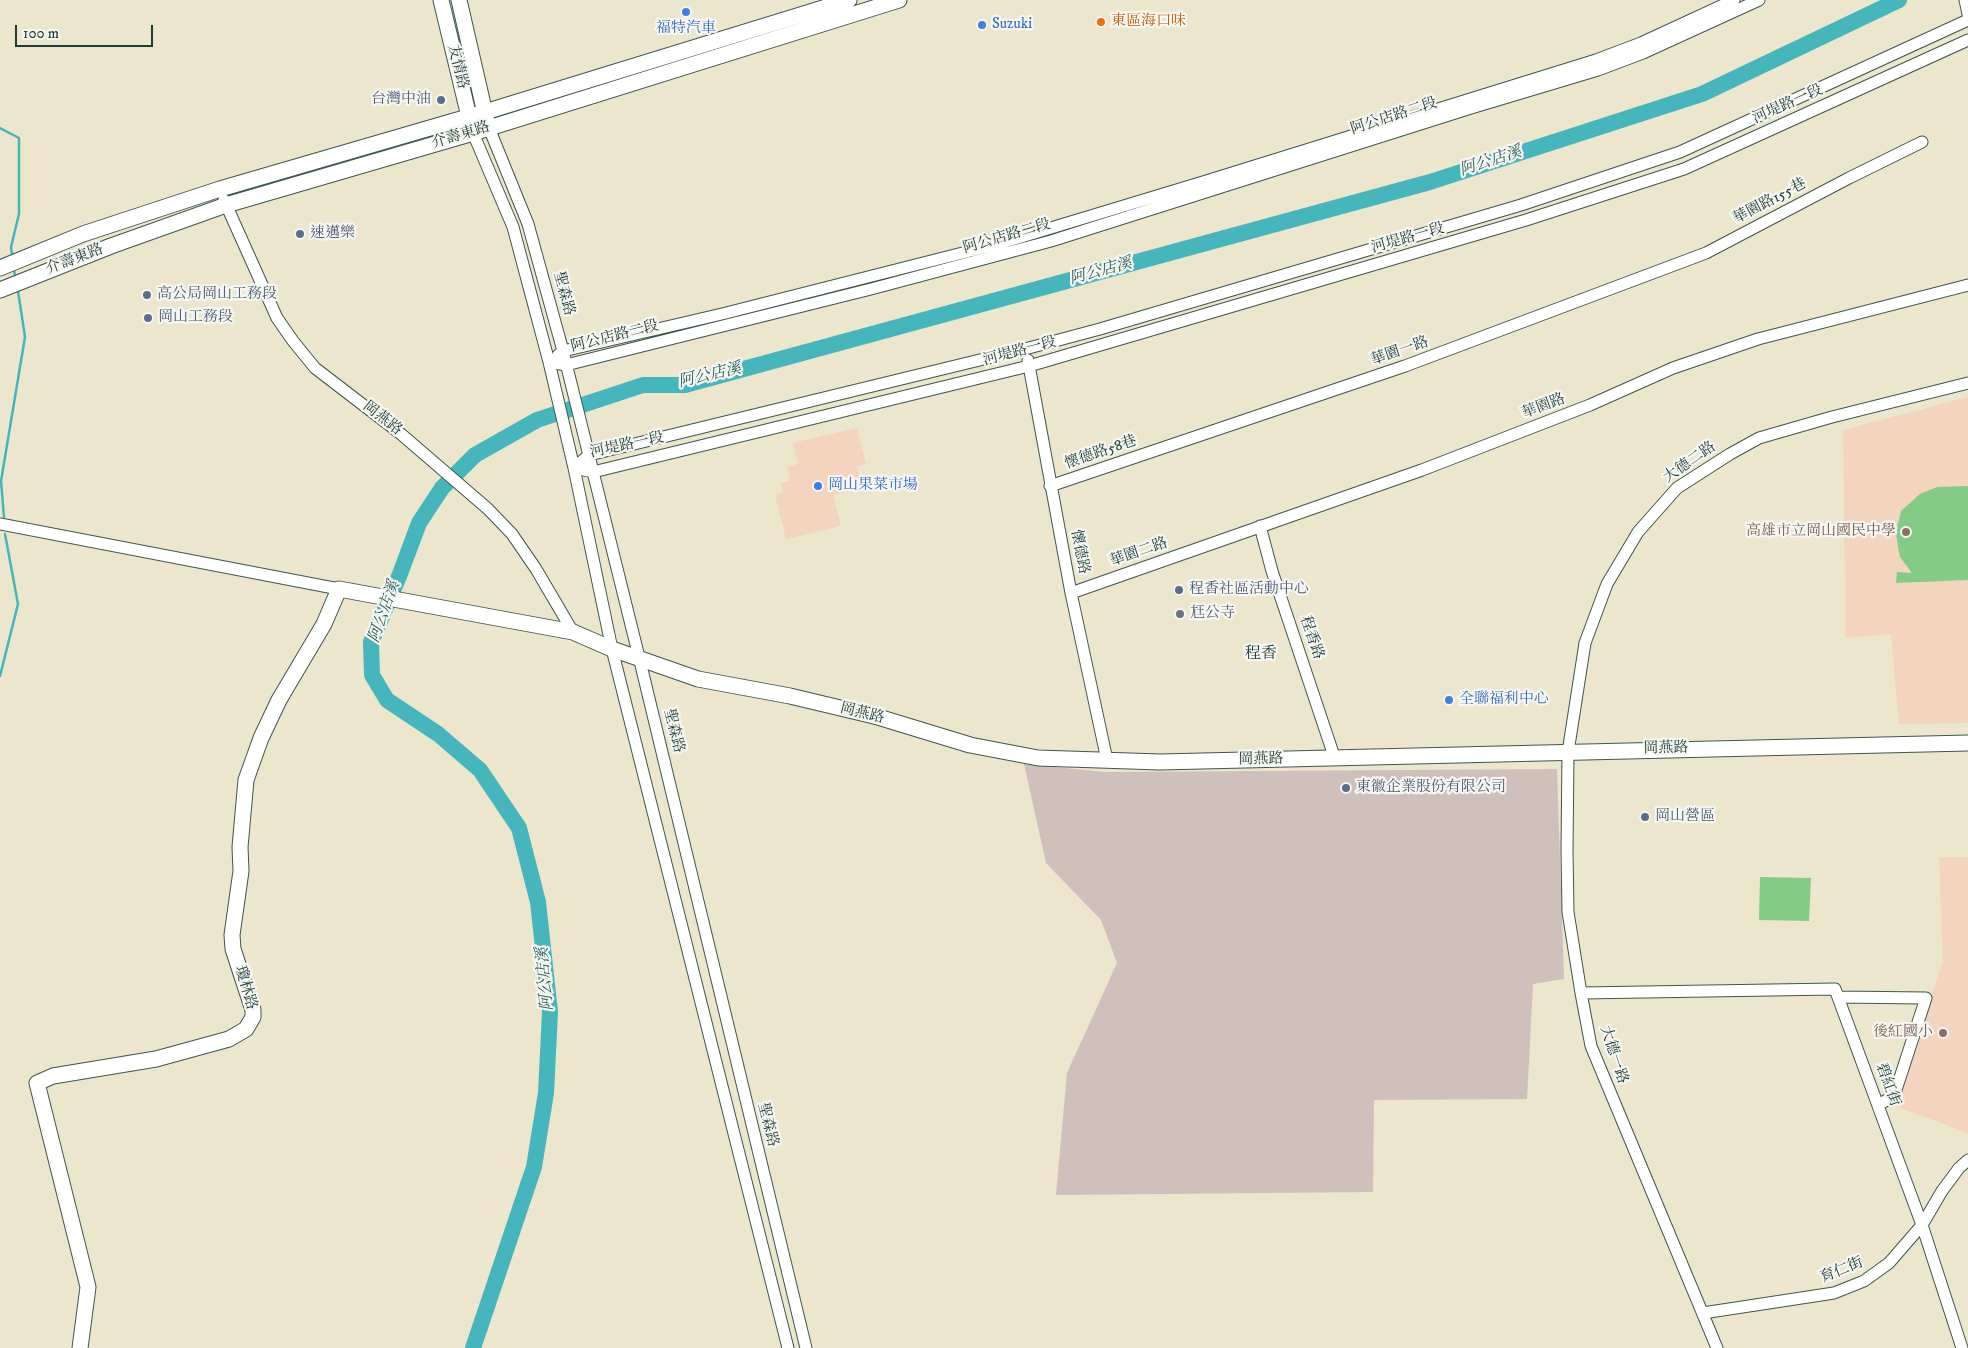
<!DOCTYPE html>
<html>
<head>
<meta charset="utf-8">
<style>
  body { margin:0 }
  #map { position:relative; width:1968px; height:1348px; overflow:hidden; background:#ebe6cc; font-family:"IM FELL DW Pica",serif }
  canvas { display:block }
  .scale { position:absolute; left:15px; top:25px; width:138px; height:22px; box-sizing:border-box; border:2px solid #1f3d34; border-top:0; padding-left:6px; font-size:15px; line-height:18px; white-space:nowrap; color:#1f3d34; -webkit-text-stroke:4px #f6f6f2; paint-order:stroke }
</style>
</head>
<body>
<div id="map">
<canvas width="1968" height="1348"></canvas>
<div class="scale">100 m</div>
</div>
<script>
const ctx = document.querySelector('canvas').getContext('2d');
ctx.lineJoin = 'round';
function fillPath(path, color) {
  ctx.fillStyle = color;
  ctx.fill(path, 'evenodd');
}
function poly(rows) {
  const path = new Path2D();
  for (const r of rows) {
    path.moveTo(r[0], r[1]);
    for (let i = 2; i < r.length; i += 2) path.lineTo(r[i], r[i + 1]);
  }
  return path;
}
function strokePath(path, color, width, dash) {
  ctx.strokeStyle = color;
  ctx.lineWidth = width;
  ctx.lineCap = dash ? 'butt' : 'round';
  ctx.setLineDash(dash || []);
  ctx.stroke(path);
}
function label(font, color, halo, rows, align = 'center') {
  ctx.font = font + ' "IM FELL DW Pica","Noto Serif TC",serif';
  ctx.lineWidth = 4.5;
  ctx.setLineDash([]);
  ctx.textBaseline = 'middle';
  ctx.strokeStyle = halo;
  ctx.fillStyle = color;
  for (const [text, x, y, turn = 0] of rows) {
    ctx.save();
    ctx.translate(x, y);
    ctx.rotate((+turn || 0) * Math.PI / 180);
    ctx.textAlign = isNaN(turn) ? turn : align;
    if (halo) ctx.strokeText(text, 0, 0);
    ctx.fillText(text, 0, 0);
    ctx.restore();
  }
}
const built = poly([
  [1968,397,1968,723,1899,724,1891,634,1846,638,1843,430],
  [857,428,866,464,857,466,860,477,852,479,855,490,833,495,841,526,786,539,775,495,783,492,781,483,790,481,787,467,798,464,793,443],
  [1939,857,1968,857,1968,1133,1895,1106,1943,961]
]);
const industrial = poly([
  [1024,764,1105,772,1557,769,1564,979,1533,984,1527,1099,1374,1100,1373,1192,1056,1195,1067,1073,1117,963,1101,920,1046,863]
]);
const green = poly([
  [1968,486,1968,580,1896,583,1897,572,1912,573,1900,557,1898,547,1896,532,1901,511,1920,494,1937,487],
  [1760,877,1811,878,1809,921,1759,920]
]);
const stream = poly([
  [0,128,19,138,19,214,11,247,12,254],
  [14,271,15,275],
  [4,517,1,481,25,337,18,291],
  [0,676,18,604,5,534]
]);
const river = poly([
  [473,1348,534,1167,546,1093,550,1012,538,902,519,828,480,770,438,734,387,700,372,675,371,642,400,574,419,523,442,488,475,455,537,420,643,385,685,385,1430,182,1702,94,1899,0]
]);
const street = poly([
  [1965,0,1968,14],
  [489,128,528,224,563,351,639,657,806,1348],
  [473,133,513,227,549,362,574,468,612,649,788,1348],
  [224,200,277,318,293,341,315,368,401,434,488,509,512,534,536,569,573,632],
  [558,355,563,351,722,314,998,244,1203,182,1596,60,1641,43,1734,0],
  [1028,360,1071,593,1107,760],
  [549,362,566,365,871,289,1051,241,1471,108,1598,70,1643,53,1759,0],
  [574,468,589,455,1025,349,1100,329,1521,205,1680,152,1968,20],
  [574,468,593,472,1029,366,1526,220,1684,169,1968,40],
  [1050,486,1405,366,1706,253,1849,178,1922,142],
  [0,524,339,589],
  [1260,526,1272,571,1335,759],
  [1071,593,1422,470,1590,405,1673,368,1758,339,1968,285],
  [1581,993,1835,989,1922,1225,1962,1348],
  [1838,997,1926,998,1894,1096,1878,1105],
  [1703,1313,1834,1293,1864,1281,1889,1263,1922,1225,1942,1191,1959,1168,1968,1160],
  [1717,1348,1591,1046,1581,993,1568,912,1567,850,1568,752,1585,643,1607,584,1638,532,1677,488,1730,454,1759,438,1832,417,1968,383]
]);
const secondary = poly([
  [441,0,471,125],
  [459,0,487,122],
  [0,268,83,234,220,189,485,112,849,0],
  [0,290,111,246,226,205,473,133,899,0],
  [80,1348,88,1287,37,1083,53,1076,156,1059,229,1039,246,1029,253,1017,253,1010,233,949,232,935,241,871,240,847,246,780,261,738,279,700,324,624,339,589,573,632,612,649,698,679,790,696,878,717,970,745,1038,758,1160,762,1968,743]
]);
const markers = [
  [686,12,5,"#3f7fe0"],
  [1101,22,5,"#e8710a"],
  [982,25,5,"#3f7fe0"],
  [441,100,5,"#5c6f8a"],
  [300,234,5,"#5c6f8a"],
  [147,295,5,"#5c6f8a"],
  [148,318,5,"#5c6f8a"],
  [818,486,5,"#3f7fe0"],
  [1906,532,5,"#8d6e63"],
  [1179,590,5,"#5c6f8a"],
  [1180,614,5,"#6b7280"],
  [1449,700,5,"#3f7fe0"],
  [1346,788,5,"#5c6f8a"],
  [1645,817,5,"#5c6f8a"],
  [1943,1033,5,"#8d6e63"]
];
const foodNames = [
  ["東區海口味",1111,22]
];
const shopNames = [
  ["Suzuki",992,25],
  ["福特汽車",686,29,"center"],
  ["岡山果菜市場",828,486],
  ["全聯福利中心",1459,700]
];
const streetNames = [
  ["友情路",457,67,76],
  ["河堤路一段",1788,105,-24],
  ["阿公店路二段",1394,117,-18],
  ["介壽東路",461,136,-17],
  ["華園路155巷",1770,202,-28],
  ["阿公店路二段",1007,237,-16],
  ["河堤路一段",1408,239,-16],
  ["介壽東路",75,260,-21],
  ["聖森路",563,294,75],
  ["阿公店路二段",615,337,-14],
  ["河堤路一段",1020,352,-15],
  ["華園一路",1400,352,-19],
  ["華園路",1544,407,-21],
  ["岡燕路",382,419,38],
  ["河堤路一段",627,446,-12],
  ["懷德路58巷",1101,453,-19],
  ["大德二路",1690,463,-35],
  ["懷德路",1079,552,79],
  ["華園二路",1139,553,-19],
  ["程香路",1311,638,71],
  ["岡燕路",862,714,14],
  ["聖森路",673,731,76],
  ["岡燕路",1666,749,-1],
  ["岡燕路",1261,760,-1],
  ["瓊林路",245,988,74],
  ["大德一路",1613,1055,72],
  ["碧紅街",1887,1085,70],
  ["聖森路",767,1125,76],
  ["育仁街",1842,1271,-22]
];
const serviceNames = [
  ["台灣中油",431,100,"right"],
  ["速邁樂",310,234],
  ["高公局岡山工務段",157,295],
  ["岡山工務段",158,318],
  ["程香社區活動中心",1189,590],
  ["東徽企業股份有限公司",1356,788],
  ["岡山營區",1655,817]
];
const educationNames = [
  ["高雄市立岡山國民中學",1896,532],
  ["後紅國小",1933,1033]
];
const worshipNames = [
  ["尪公寺",1190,614]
];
const waterNames = [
  ["阿公店溪",1491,162,-18],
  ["阿公店溪",1101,272,-15],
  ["阿公店溪",710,376,-13],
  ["阿公店溪",385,612,-70],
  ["阿公店溪",546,979,-95]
];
const neighbourhoodNames = [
  ["程香",1261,655]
];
fillPath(built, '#f3d4bf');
fillPath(industrial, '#cfc0bb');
fillPath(green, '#84cb87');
strokePath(stream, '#46b6bd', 2.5);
strokePath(river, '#46b6bd', 16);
strokePath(street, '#3e564b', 13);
strokePath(secondary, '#3e564b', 17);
strokePath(street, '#fff', 11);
strokePath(secondary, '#fff', 15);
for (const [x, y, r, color] of markers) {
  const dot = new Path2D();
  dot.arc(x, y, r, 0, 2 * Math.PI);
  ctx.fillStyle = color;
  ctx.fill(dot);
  strokePath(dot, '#f6f6f2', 2);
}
label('15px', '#c56008', '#f6f6f2', foodNames, 'left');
label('15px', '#366cbe', '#f6f6f2', shopNames, 'left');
label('15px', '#1f3d34', '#f6f6f2', streetNames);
label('15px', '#4e5e75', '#f6f6f2', serviceNames, 'left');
label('15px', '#785e54', '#f6f6f2', educationNames, 'right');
label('15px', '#5b616d', '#f6f6f2', worshipNames, 'left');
label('italic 16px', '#2b615d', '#f6f6f2', waterNames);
label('16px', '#1f3d34', '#f6f6f2', neighbourhoodNames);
</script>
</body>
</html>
